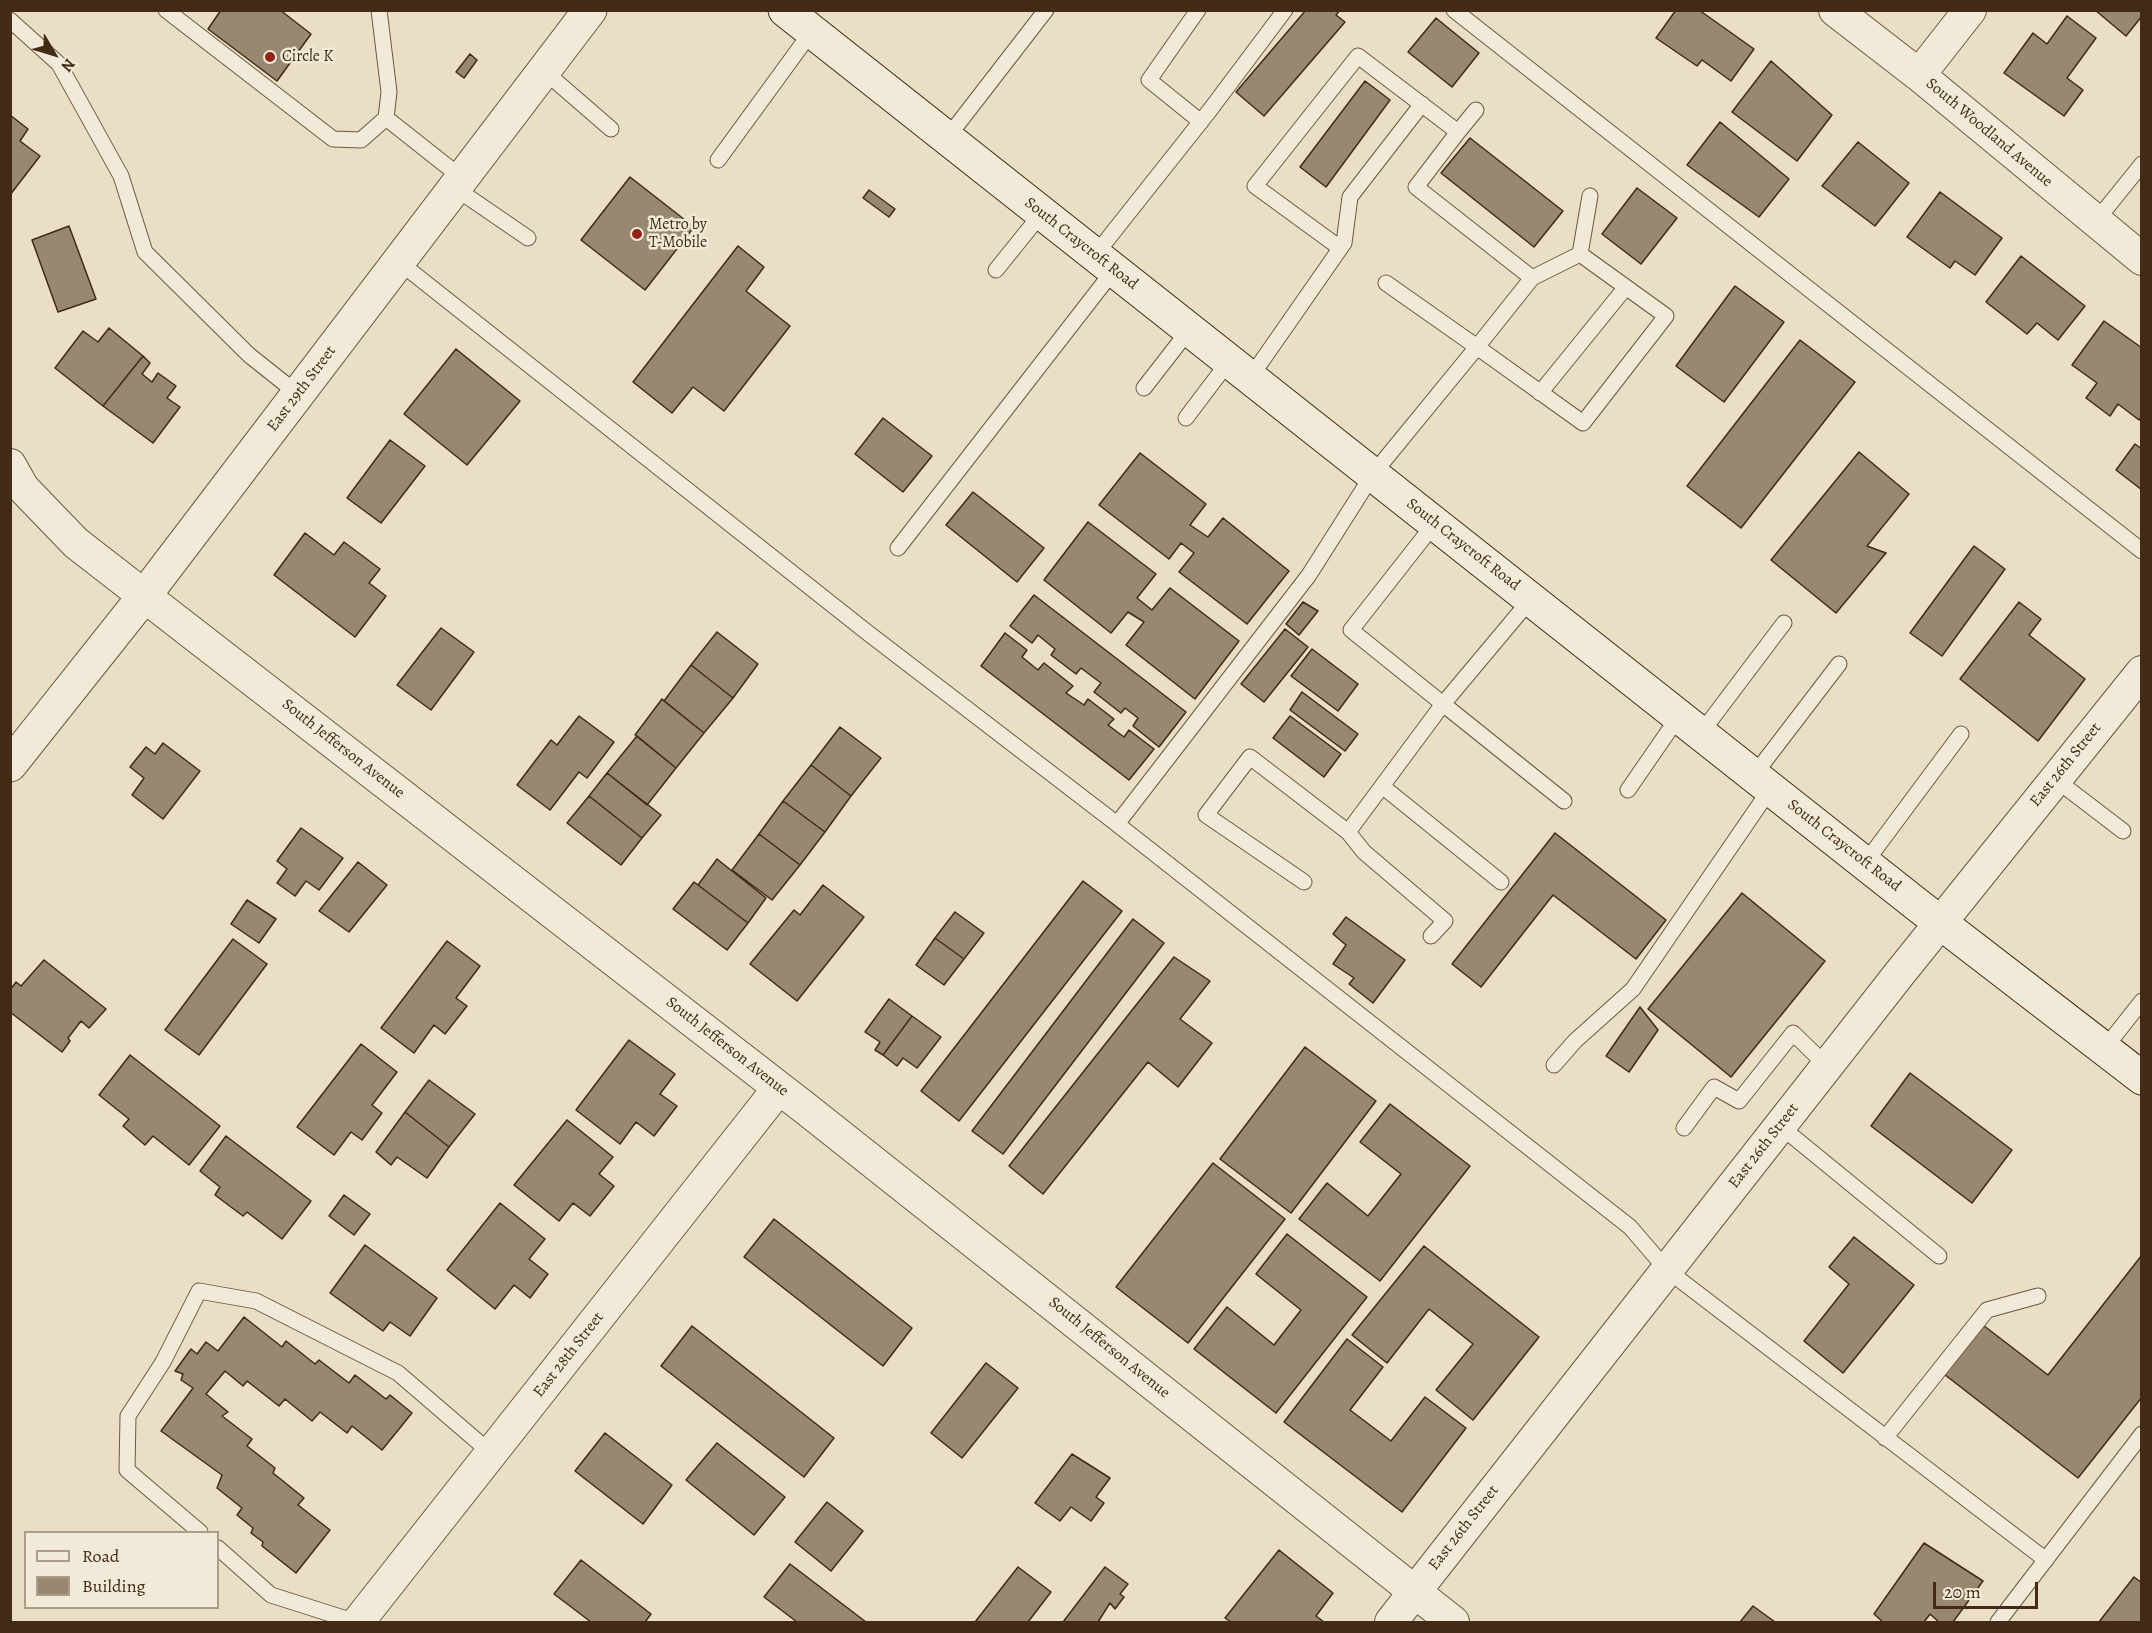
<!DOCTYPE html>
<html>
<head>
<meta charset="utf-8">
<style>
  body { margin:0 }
  #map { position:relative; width:2152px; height:1633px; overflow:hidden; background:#eadfc5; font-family:Alegreya,serif }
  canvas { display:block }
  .frame { position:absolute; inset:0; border:12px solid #422a14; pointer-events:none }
  .legend { position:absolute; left:24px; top:1531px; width:195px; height:78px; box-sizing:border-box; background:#f1ead9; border:2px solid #ab9d8a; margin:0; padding:8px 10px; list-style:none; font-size:18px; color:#422a14 }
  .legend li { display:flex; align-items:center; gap:12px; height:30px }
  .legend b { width:30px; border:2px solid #ab9d8a }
  .north { position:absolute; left:24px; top:24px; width:60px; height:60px; -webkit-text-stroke:4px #f1ead9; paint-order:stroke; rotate:128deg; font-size:16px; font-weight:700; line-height:24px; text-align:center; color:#422a14 }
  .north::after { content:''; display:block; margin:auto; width:21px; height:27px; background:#422a14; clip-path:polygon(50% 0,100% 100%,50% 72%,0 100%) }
  .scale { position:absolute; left:1933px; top:1582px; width:105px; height:27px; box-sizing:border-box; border:3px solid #422a14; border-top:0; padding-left:8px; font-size:18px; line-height:21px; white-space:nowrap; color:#422a14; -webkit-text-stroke:4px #f1ead9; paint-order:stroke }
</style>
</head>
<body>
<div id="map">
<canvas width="2152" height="1633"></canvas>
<div class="frame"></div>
<ul class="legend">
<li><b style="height:8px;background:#f1ead9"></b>Road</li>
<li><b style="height:16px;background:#998870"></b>Building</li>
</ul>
<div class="north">N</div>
<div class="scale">20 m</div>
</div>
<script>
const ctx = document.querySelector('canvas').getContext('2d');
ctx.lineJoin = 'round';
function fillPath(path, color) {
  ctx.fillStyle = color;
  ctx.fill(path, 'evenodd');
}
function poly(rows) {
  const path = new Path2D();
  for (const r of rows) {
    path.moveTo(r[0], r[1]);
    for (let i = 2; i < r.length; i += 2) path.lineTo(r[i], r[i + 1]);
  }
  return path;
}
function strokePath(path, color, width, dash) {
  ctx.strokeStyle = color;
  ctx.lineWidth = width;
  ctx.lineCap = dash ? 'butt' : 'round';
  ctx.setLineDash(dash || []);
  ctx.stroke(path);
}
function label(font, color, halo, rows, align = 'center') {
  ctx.font = font + ' Alegreya,serif';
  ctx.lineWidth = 5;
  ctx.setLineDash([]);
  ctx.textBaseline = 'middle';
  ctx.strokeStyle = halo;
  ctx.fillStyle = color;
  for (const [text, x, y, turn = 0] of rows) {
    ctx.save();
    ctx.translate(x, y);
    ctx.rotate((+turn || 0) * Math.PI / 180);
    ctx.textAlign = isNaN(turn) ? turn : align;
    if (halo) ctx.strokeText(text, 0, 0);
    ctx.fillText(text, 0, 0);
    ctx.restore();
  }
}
const building = poly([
  [221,10,280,10,311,34,277,81,208,29,221,10],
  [1306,10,1340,10,1336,15,1345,22,1264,116,1236,92,1306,10],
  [1676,10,1699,10,1754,49,1731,81,1702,60,1697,66,1656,38,1676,10],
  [2095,10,2142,10,2142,16,2126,36,2095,10],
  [2067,16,2096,38,2067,78,2083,90,2064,116,2004,73,2033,33,2047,44,2067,16],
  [1436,18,1479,53,1452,87,1408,52,1436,18],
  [470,54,477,60,464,78,456,72,470,54],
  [1771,61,1832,115,1797,161,1732,112,1771,61],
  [1365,81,1390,100,1326,187,1300,167,1365,81],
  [10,115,28,129,20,141,40,156,10,195,10,115],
  [1720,122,1789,179,1759,217,1687,165,1720,122],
  [1470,138,1563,211,1534,247,1441,173,1470,138],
  [1858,142,1909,183,1875,226,1822,186,1858,142],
  [630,177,694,227,645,290,581,240,630,177],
  [1637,188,1677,218,1641,264,1602,234,1637,188],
  [869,190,895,209,889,217,863,198,869,190],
  [1940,192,2002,238,1975,275,1955,261,1950,268,1907,237,1940,192],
  [69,226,96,299,58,312,32,240,69,226],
  [738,246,764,267,746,291,790,326,724,411,693,387,672,413,633,382,738,246],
  [2021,256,2085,306,2058,340,2037,323,2027,334,1986,302,2021,256],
  [1735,286,1784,322,1724,402,1676,366,1735,286],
  [2104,321,2142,348,2142,416,2139,420,2118,404,2110,416,2086,398,2097,383,2072,365,2104,321],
  [109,328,143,356,103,406,55,368,83,331,98,342,109,328],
  [1800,340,1855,382,1741,528,1687,486,1800,340],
  [456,349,520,401,467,465,404,414,456,349],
  [143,356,150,363,142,374,152,382,158,373,176,386,167,398,180,407,153,443,103,406,143,356],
  [883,418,932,456,903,492,855,454,883,418],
  [390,440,425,466,381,523,347,498,390,440],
  [2135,444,2142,449,2142,490,2116,470,2135,444],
  [1859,452,1909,494,1867,546,1886,553,1836,613,1771,560,1859,452],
  [1140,453,1206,504,1190,525,1208,537,1223,518,1289,571,1247,624,1179,572,1194,553,1181,543,1169,559,1099,505,1140,453],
  [973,492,1044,548,1017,582,946,525,973,492],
  [1088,522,1156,574,1137,598,1152,610,1170,588,1239,641,1195,699,1126,645,1144,622,1128,612,1111,633,1044,580,1088,522],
  [305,533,334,555,344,542,380,569,369,583,386,596,355,637,274,575,305,533],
  [1974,546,2005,569,1942,656,1910,633,1974,546],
  [1034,595,1186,712,1159,747,1133,726,1138,718,1125,708,1121,713,1094,692,1101,683,1081,668,1076,674,1051,655,1055,649,1038,635,1032,643,1010,626,1034,595],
  [1303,602,1318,611,1299,635,1286,624,1303,602],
  [2019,602,2041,619,2029,635,2085,679,2038,741,1960,679,2019,602],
  [441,628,474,652,431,710,397,685,441,628],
  [1285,629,1308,647,1264,702,1241,684,1285,629],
  [717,632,758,664,733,698,691,665,717,632],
  [1005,633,1027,650,1022,657,1038,670,1044,663,1073,686,1066,693,1084,705,1088,699,1114,719,1108,725,1124,737,1129,730,1154,749,1129,780,981,666,1005,633],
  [1312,649,1358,684,1338,711,1291,676,1312,649],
  [691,665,733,698,704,733,664,701,691,665],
  [1302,692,1358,734,1345,751,1290,710,1302,692],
  [662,699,704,733,676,768,635,735,662,699],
  [579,716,614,742,587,778,579,772,550,810,517,785,551,740,557,745,579,716],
  [1290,716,1341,754,1324,777,1273,738,1290,716],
  [840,727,881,758,851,796,811,765,840,727],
  [637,736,676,768,647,805,607,773,637,736],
  [163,743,200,771,163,819,132,795,144,778,130,767,146,747,155,754,163,743],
  [811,765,851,796,825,832,783,801,811,765],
  [607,773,661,815,642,838,589,796,607,773],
  [589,796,642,838,621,865,567,823,589,796],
  [783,801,825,832,800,865,759,834,783,801],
  [301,828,343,858,319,890,306,881,295,896,277,883,287,869,277,861,301,828],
  [1555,833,1666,920,1636,959,1553,895,1481,987,1452,964,1555,833],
  [759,834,800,865,772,900,732,870,759,834],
  [717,859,766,898,748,923,698,885,717,859],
  [358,862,387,885,349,932,319,911,358,862],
  [1083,881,1122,911,959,1121,921,1091,1083,881],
  [694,882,748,923,727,950,673,909,694,882],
  [823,885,864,917,797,1001,750,964,794,910,800,915,823,885],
  [1742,893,1825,961,1731,1077,1648,1009,1742,893],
  [247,900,276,919,259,943,231,924,247,900],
  [955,912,984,933,964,959,935,938,955,912],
  [1346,917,1405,960,1373,1003,1349,984,1354,978,1333,964,1346,945,1333,934,1346,917],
  [1133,919,1164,943,1003,1154,972,1131,1133,919],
  [935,938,964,959,944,985,916,965,935,938],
  [233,939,267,964,199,1055,165,1030,233,939],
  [447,941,480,966,456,998,467,1006,445,1034,434,1025,414,1053,381,1028,447,941],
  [1174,957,1210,981,1180,1019,1212,1043,1178,1087,1148,1062,1043,1194,1009,1166,1174,957],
  [44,960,106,1009,89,1028,81,1021,68,1038,70,1041,62,1052,10,1012,10,990,16,982,21,986,44,960],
  [889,999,912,1016,883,1055,875,1050,880,1042,865,1032,889,999],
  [1640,1007,1658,1030,1629,1072,1606,1056,1640,1007],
  [912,1016,941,1037,917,1068,903,1058,897,1066,883,1055,912,1016],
  [629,1040,675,1074,660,1094,677,1106,654,1136,636,1122,620,1144,576,1110,629,1040],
  [361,1044,397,1072,372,1105,382,1113,362,1140,351,1132,334,1155,297,1127,361,1044],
  [1305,1047,1376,1101,1291,1213,1220,1159,1305,1047],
  [130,1055,220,1126,189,1165,153,1136,145,1145,123,1126,129,1119,99,1095,130,1055],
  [1910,1073,2012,1150,1972,1203,1871,1126,1910,1073],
  [429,1080,475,1114,449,1147,405,1112,429,1080],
  [1390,1104,1470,1166,1380,1281,1299,1219,1327,1183,1368,1216,1401,1174,1360,1142,1390,1104],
  [405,1112,449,1147,427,1178,397,1157,391,1165,376,1152,405,1112],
  [567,1120,613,1157,599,1174,614,1186,590,1216,573,1203,559,1221,514,1185,567,1120],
  [226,1136,311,1201,282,1239,247,1212,243,1216,215,1195,220,1187,200,1171,226,1136],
  [1213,1163,1285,1219,1188,1343,1116,1287,1213,1163],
  [344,1195,370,1214,354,1235,329,1216,344,1195],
  [500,1203,545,1239,529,1259,548,1274,530,1298,514,1285,495,1309,447,1270,500,1203],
  [774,1219,912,1328,883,1366,744,1257,774,1219],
  [1287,1234,1367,1297,1276,1413,1194,1349,1227,1307,1274,1345,1301,1310,1256,1274,1287,1234],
  [1854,1237,1914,1285,1843,1373,1804,1341,1849,1284,1829,1267,1854,1237],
  [365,1245,437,1298,410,1336,390,1322,383,1331,330,1293,365,1245],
  [1424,1246,1539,1337,1473,1420,1436,1390,1473,1344,1429,1309,1387,1363,1352,1335,1424,1246],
  [2142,1255,2142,1397,2078,1478,1940,1371,1979,1322,2048,1375,2142,1255],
  [244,1317,282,1347,286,1341,315,1364,319,1360,349,1383,355,1375,386,1399,390,1395,412,1413,382,1450,352,1426,347,1433,320,1412,312,1421,285,1399,279,1406,247,1381,243,1386,225,1371,206,1394,228,1412,222,1416,252,1439,247,1446,275,1468,273,1473,304,1498,298,1505,330,1530,296,1573,262,1546,263,1542,251,1533,253,1528,237,1515,242,1508,217,1488,222,1475,161,1431,193,1388,181,1380,183,1374,175,1371,191,1349,197,1354,206,1342,218,1351,244,1317],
  [692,1326,834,1438,804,1477,661,1366,692,1326],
  [1347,1339,1383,1367,1350,1410,1391,1441,1425,1397,1466,1428,1402,1512,1284,1422,1347,1339],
  [986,1363,1018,1388,962,1458,931,1433,986,1363],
  [605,1433,672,1485,643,1524,575,1471,605,1433],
  [717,1443,785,1497,754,1535,686,1480,717,1443],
  [1072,1454,1110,1478,1096,1497,1104,1503,1091,1521,1071,1507,1060,1521,1035,1503,1072,1454],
  [827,1502,863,1531,831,1571,795,1542,827,1502],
  [1924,1543,1983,1581,1953,1622,1939,1622,1930,1614,1924,1622,1883,1622,1874,1614,1924,1543],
  [1279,1550,1333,1593,1316,1616,1324,1622,1231,1622,1225,1618,1279,1550],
  [581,1560,651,1614,645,1622,591,1622,554,1594,581,1560],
  [790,1564,866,1622,797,1622,764,1597,790,1564],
  [1018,1567,1051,1592,1028,1622,975,1622,1018,1567],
  [1105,1567,1128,1584,1120,1594,1124,1597,1115,1609,1110,1603,1098,1622,1063,1622,1105,1567],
  [2134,1577,2142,1583,2142,1622,2099,1622,2134,1577],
  [1753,1606,1775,1622,1740,1622,1753,1606]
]);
const service = poly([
  [166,10,333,139,361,140,386,118],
  [379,10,389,92,386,118,462,178],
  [1198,10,1149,80,1201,122],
  [1454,10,2142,551],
  [10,20,59,64,121,176,145,252,249,355,298,394],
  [544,71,611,129],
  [1458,132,1476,110],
  [947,138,1046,10],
  [718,160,812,31],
  [455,188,528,238],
  [2096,221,2142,164],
  [1340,248,1255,186,1358,56,1458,132,1416,187,1532,278],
  [1580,254,1590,196],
  [1095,255,1210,110,1285,10],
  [399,262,868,633,1117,824],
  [996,270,1042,213],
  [1386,283,1477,347,1583,423,1666,316,1580,254,1532,278,1477,347,1373,474,1309,575,1117,824,1630,1227,1667,1270,2046,1560],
  [1250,378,1344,243,1350,197,1422,104],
  [1144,388,1189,330],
  [1540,393,1626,287],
  [1186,418,1229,361],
  [1435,523,1351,630,1443,704,1531,599],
  [898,548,1114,270],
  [1701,733,1784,623],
  [1754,775,1839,664],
  [2055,779,2123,831],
  [1382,786,1501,882],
  [1628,790,1679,716],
  [1348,832,1364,852,1445,921,1431,936],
  [1865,863,1961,734],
  [1304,882,1206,815,1250,757,1348,832,1443,704,1564,801],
  [2104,1049,2142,1001],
  [1554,1065,1575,1041,1633,989,1771,788],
  [1780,1126,1939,1256],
  [1684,1128,1714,1087,1739,1101,1793,1033,1827,1066],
  [1885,1438,1987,1310,2038,1296],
  [200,1532,127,1470,128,1416,163,1362,199,1291,256,1301,398,1373,491,1453],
  [218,1548,271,1595,356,1622],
  [1998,1622,2142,1434]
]);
const minor = poly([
  [1835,10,1919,75,2142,259],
  [1919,75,1970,10],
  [10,465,23,488,76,543,805,1108,1453,1622],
  [358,1622,779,1088],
  [1391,1622,1900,973,2142,672]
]);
const tertiary = poly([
  [10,765,145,595,590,10]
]);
const secondary = poly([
  [785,10,1920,907,2142,1078]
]);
const markers = [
  [270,57,6,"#8f2418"],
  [637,234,6,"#8f2418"]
];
const poiNames = [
  ["Circle K",282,57],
  ["Metro by",649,225],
  ["T-Mobile",649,243]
];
const streetNames = [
  ["South Woodland Avenue",1989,133,40],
  ["South Craycroft Road",1081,244,38],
  ["East 29th Street",302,389,-53],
  ["South Craycroft Road",1463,545,38],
  ["South Jefferson Avenue",343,749,38],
  ["East 26th Street",2066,765,-51],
  ["South Craycroft Road",1844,846,38],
  ["South Jefferson Avenue",727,1047,38],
  ["East 26th Street",1764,1146,-52],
  ["South Jefferson Avenue",1109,1348,39],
  ["East 28th Street",569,1355,-52],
  ["East 26th Street",1464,1528,-52]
];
fillPath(building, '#998870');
strokePath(building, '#422a14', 1.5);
strokePath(service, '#6c5740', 17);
strokePath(minor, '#6c5740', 34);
strokePath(tertiary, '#6c5740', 35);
strokePath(secondary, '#422a14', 35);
strokePath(service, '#f1ead9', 15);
strokePath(minor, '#f1ead9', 32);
strokePath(tertiary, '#f1ead9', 33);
strokePath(secondary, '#f1ead9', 33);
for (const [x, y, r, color] of markers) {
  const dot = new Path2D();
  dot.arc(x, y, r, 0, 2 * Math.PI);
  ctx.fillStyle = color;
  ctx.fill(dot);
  strokePath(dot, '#f1ead9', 2);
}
label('16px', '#422a14', '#f1ead9', poiNames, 'left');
label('16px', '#422a14', '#f1ead9', streetNames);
</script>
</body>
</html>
